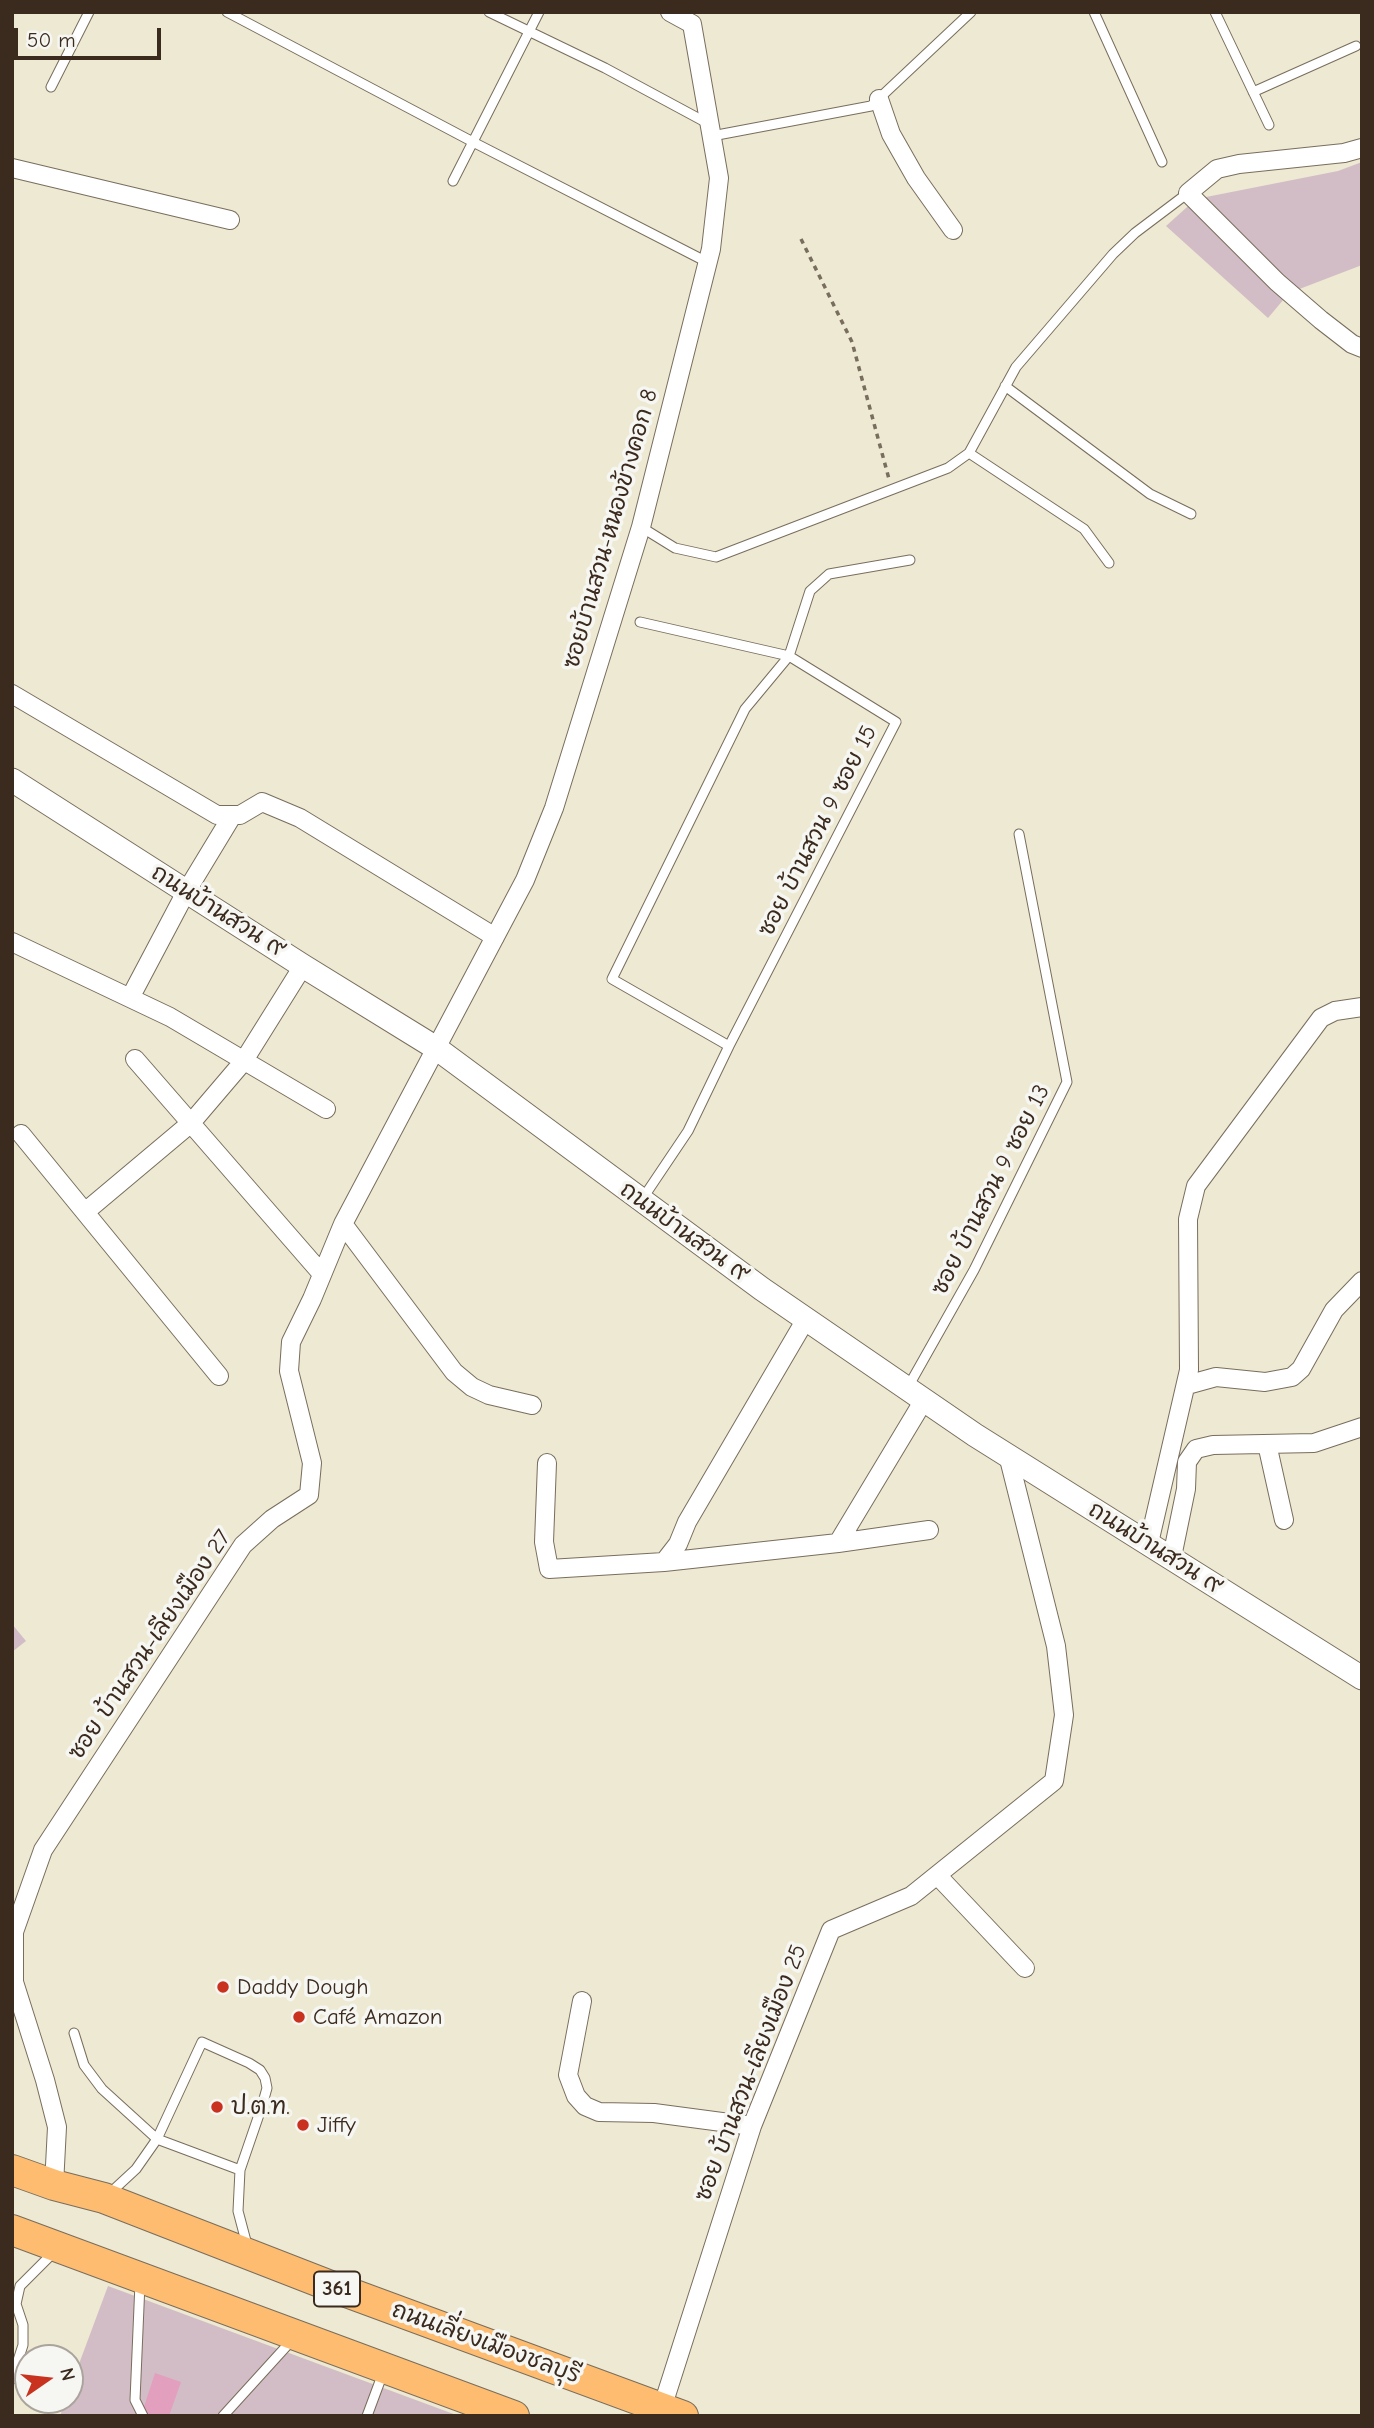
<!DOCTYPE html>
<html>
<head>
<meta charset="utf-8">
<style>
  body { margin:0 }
  #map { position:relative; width:1374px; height:2428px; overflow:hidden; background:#ede9d2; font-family:"Comic Neue",sans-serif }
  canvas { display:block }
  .frame { position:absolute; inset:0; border:14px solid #3b2a1e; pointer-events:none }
  .north { position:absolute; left:14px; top:2344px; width:70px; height:70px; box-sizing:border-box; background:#f6f6f2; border:2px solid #aba49d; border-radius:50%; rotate:76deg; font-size:19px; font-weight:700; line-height:28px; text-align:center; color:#3b2a1e }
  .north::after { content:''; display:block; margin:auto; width:24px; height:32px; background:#c8321e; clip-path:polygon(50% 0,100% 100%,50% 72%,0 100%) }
  .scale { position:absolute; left:14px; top:28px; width:147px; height:32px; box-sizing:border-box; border:4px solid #3b2a1e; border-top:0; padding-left:9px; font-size:21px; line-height:24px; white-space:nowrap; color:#3b2a1e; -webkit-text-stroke:5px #f6f6f2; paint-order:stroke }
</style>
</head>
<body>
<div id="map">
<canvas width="1374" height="2428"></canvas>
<div class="frame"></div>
<div class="north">N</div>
<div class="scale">50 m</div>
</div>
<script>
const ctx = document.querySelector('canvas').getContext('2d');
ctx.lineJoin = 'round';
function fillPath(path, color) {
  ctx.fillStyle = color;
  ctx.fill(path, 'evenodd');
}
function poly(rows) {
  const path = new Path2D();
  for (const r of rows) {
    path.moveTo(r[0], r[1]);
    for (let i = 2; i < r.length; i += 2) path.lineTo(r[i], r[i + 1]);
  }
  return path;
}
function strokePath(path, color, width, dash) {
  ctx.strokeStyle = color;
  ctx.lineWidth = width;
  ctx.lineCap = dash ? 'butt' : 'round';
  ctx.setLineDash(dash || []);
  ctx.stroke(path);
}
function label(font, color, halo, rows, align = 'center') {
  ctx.font = font + ' "Comic Neue","Playpen Sans Thai",sans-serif';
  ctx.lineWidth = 7;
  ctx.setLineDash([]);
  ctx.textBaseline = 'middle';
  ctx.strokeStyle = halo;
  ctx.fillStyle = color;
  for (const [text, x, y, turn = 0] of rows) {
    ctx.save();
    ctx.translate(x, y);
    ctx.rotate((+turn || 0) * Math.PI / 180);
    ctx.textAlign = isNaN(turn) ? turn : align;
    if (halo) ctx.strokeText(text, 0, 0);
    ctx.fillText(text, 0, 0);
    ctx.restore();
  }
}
const industrial = poly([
  [1362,162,1362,265,1289,293,1268,318,1166,226,1196,199,1338,171],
  [12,1624,26,1641,12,1652],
  [108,2286,459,2416,60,2416,66,2400,70,2400,70,2388]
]);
const building = poly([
  [155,2373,181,2382,169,2416,141,2416]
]);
const path = poly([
  [801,239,852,342,889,479]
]);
const service = poly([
  [227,12,473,142,707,262],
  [489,12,605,68,709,124],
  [1094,12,1162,162],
  [1215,12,1269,125],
  [51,87,89,12],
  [1253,92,1356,46],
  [712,136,871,106,971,12],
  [453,181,539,12],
  [1005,386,1150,494,1191,514],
  [969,453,1084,529,1109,563],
  [641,527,675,548,716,557,948,468,969,453,1016,367,1113,254,1135,233,1188,193],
  [640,622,789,656,896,722,729,1046,688,1131,643,1198],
  [729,1046,612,979,745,709,789,656,810,591,829,574,910,560],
  [908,1387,974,1270,1067,1082,1019,834],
  [74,2033,84,2065,102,2089,157,2139,240,2170],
  [109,2194,136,2169,157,2139,202,2042,249,2063,260,2070,265,2078,267,2088,262,2106,240,2170,238,2211,247,2245],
  [140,2283,135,2400,143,2416],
  [12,2379,23,2345,23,2325,16,2304,20,2286,55,2251],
  [223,2416,293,2339],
  [367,2416,383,2373]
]);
const minor = poly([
  [879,99,891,134,916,178,953,230],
  [1362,148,1344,153,1239,164,1217,169,1188,193,1277,282,1321,320,1352,344,1362,348],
  [12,168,230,220],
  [12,694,217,815,240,815,262,802,300,818,495,937],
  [12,942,170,1017,326,1109],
  [130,998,186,892,232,816],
  [135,1059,322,1274],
  [21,1134,219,1376],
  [85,1212,191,1123,243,1062,303,966],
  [343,1224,454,1372,472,1387,489,1395,532,1405],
  [806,1319,687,1522,678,1544,664,1562,838,1543,929,1530],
  [1187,1385,1216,1377,1265,1382,1292,1377,1301,1369,1334,1310,1362,1281],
  [1267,1444,1284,1520],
  [547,1463,544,1542,549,1569,664,1562],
  [838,1543,924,1400],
  [1149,1543,1189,1370,1188,1219,1196,1186,1321,1018,1335,1011,1362,1007],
  [1172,1557,1186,1489,1187,1462,1196,1449,1213,1445,1314,1443,1362,1427],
  [937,1875,1025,1968],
  [582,2001,568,2075,576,2096,585,2106,599,2112,654,2113,752,2126],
  [54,2185,57,2127,45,2080,14,1982,14,1932,43,1850,243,1545,272,1519,309,1495,312,1463,289,1371,291,1342,312,1299,343,1224,525,880,554,808,641,527,711,249,719,178,692,24,670,12],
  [662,2408,752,2126,831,1930,911,1896,1054,1781,1064,1715,1056,1646,1008,1455]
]);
const tertiary = poly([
  [12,780,303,966,436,1048,762,1289,975,1435,1362,1678]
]);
const trunk = poly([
  [12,2170,54,2185,104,2198,333,2287,683,2416],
  [12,2230,514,2416]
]);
const markers = [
  [223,1987,7,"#c8321e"],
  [299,2017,7,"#c8321e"],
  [217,2107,7,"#c8321e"],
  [303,2125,7,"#c8321e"]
];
const shields = [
  [337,2289,46]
];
const shieldNames = [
  ["361",337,2289]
];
const streetNames = [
  ["ซอยบ้านสวน-หนองข้างคอก 8",611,529,-74],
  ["ซอย บ้านสวน 9 ซอย 15",818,831,-63],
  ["ถนนบ้านสวน ๙",218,911,32],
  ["ซอย บ้านสวน 9 ซอย 13",991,1190,-63],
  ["ถนนบ้านสวน ๙",684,1232,36],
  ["ถนนบ้านสวน ๙",1155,1548,32],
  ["ซอย บ้านสวน-เลียงเมือง 27",150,1645,-56],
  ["ซอย บ้านสวน-เลียงเมือง 25",751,2073,-69],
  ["ถนนเลี่ยงเมืองชลบุรี",486,2343,20]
];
const poiNames = [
  ["Daddy Dough",237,1987],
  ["Café Amazon",313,2017],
  ["ป.ต.ท.",231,2107],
  ["Jiffy",317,2125]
];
fillPath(industrial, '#d2bdc6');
fillPath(building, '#e29fbe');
strokePath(service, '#796d5d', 11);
strokePath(minor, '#796d5d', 20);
strokePath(tertiary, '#796d5d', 25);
strokePath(trunk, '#796d5d', 32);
strokePath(path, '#796d5d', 3.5, [5, 5]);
strokePath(service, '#fff', 9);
strokePath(minor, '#fff', 18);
strokePath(tertiary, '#fff', 23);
strokePath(trunk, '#fdbc70', 30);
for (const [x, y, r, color] of markers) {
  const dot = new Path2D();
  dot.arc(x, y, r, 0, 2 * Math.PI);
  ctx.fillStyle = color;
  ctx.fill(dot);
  strokePath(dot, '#f6f6f2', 2.5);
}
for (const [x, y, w] of shields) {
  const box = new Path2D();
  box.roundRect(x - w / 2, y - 17.5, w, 35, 5);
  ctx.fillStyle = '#f6f6f2';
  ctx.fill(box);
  strokePath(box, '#3b2a1e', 2);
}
label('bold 21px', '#3b2a1e', null, shieldNames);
label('23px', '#3b2a1e', '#f6f6f2', streetNames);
label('23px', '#3b2a1e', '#f6f6f2', poiNames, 'left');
</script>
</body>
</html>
